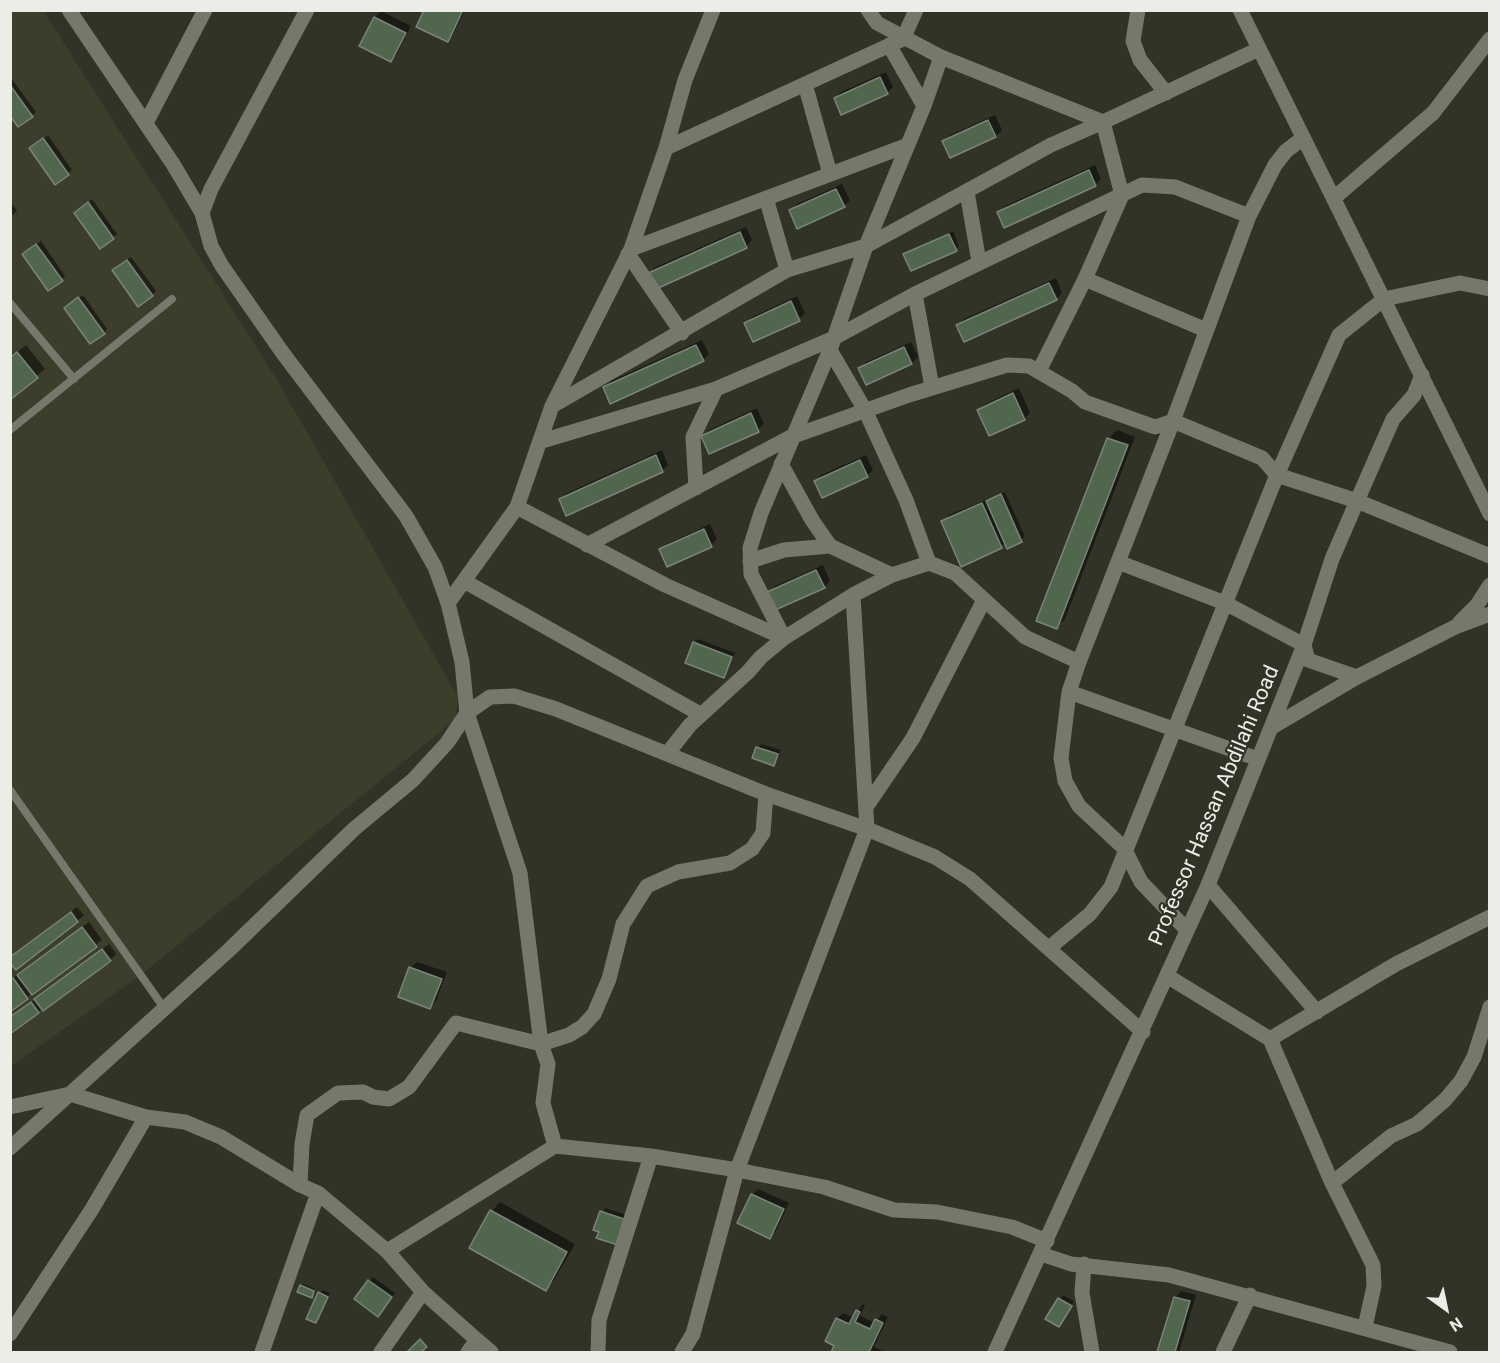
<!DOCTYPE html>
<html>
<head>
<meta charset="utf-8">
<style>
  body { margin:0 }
  #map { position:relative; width:1500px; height:1363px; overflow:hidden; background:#323327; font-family:Roboto,sans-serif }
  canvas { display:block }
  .frame { position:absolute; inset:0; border:12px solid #ecede6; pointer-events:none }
  .north { position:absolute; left:1416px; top:1279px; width:60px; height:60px; -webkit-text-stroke:4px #323327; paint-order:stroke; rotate:147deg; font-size:16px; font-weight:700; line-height:24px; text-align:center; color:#ecede6 }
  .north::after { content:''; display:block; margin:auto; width:21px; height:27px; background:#ecede6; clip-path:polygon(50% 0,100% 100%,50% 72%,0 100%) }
</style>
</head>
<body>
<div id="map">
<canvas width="1500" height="1363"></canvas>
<div class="frame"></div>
<div class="north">N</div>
</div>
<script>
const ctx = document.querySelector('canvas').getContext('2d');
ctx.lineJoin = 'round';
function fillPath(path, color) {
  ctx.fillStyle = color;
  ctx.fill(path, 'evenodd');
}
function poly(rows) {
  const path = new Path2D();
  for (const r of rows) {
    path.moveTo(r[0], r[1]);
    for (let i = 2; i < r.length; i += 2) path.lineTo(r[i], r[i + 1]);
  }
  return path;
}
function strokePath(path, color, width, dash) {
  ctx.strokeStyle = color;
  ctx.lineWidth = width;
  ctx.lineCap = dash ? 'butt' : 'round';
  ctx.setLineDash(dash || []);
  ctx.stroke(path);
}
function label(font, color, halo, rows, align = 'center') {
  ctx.font = font + ' Roboto,sans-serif';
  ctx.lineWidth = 4.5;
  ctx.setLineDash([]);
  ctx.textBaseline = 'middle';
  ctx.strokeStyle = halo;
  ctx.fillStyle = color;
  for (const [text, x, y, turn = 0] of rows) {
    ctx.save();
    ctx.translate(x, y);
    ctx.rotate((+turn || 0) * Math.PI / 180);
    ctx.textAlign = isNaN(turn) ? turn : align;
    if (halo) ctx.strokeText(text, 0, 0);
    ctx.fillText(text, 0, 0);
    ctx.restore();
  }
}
const built = poly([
  [43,10,276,378,458,697,455,720,137,978,11,1066,10,11]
]);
const shadow = poly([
  [425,10,465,10,453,34,447,40],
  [381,11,411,26,397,54,391,60,375,17],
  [886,72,893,87,887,93,835,98,841,92],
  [11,78,36,112,32,116,10,114],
  [995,115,1002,130,996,136,944,141,950,135],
  [48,135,72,170,55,183,34,145],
  [1095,165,1101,179,1095,185,999,212,1005,206],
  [842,184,850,200,844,206,791,210,797,204],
  [92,199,117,234,100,247,79,209],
  [10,201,17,211,10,217],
  [746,227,752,240,746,247,648,274,654,268],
  [953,231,959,246,956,249,905,255],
  [41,241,65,276,62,279,28,251],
  [131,257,156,291,152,295,118,266],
  [1056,278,1062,293,1056,299,958,325,964,319],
  [83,295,107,329,104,333,70,304],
  [797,296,805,313,799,319,746,323,752,317],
  [702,340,709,354,703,360,605,387,611,381],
  [911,342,918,357,912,363,860,368,866,362],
  [26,345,45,369,10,398,10,358],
  [1019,388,1030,413,1024,419,979,410,985,404],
  [757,408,764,424,758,430,703,436,709,430],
  [1117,430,1135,437,1065,619,1056,627,1038,620,1109,438],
  [662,450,668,465,662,471,560,499,567,493],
  [866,455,873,470,867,476,815,481,821,475],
  [1005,492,1025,537,1008,547,1006,543,962,565,943,522,949,515],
  [710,524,717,539,711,545,661,550,667,544],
  [823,565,830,581,824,587,769,592,775,586],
  [698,639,735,653,723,676,694,643],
  [761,744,781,750,774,764,754,757],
  [77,907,84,915,77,921,16,967,14,965,10,968,10,959,16,953],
  [89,922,102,940,10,1010,10,980],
  [109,944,116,954,110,960,10,1032,10,1018],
  [417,962,447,972,436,1001,430,1007,410,968],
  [758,1189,789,1203,776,1231,770,1237,752,1195],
  [500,1202,575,1244,554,1280,545,1289,471,1247,492,1211],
  [605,1208,630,1216,600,1231,595,1229],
  [373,1277,395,1293,382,1311,356,1299],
  [303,1284,315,1289,313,1295,301,1286],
  [323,1290,330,1293,316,1321,319,1293],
  [1181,1291,1196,1295,1179,1352,1159,1352,1175,1298],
  [1063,1295,1074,1301,1062,1321,1047,1318],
  [863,1304,865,1305,860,1316,875,1323,882,1314,888,1317,874,1347,885,1352,833,1352,836,1345,837,1319,843,1313,853,1317]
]);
const building = poly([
  [424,10,463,10,448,42,416,27,424,10],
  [374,17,406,33,391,62,359,46,374,17],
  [880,77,888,94,841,115,834,98,880,77],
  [10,85,33,117,18,127,10,116,10,85],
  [988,120,996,137,950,158,942,141,988,120],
  [43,138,69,175,55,185,29,148,43,138],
  [1089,170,1096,186,1004,228,997,212,1089,170],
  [836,189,845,207,797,229,789,210,836,189],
  [88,202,114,239,100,249,74,213,88,202],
  [740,232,747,248,654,290,646,274,740,232],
  [949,234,957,251,911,271,903,254,949,234],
  [36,244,63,281,48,291,22,254,36,244],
  [127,260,153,296,138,307,112,270,127,260],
  [1049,283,1057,300,964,342,956,325,1049,283],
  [78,297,105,334,90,344,64,308,78,297],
  [791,301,800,321,753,342,744,323,791,301],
  [696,345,704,361,610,404,603,387,696,345],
  [904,347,912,364,866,385,858,368,904,347],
  [17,352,38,378,10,400,10,358,17,352],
  [1013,393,1025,420,989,436,977,410,1013,393],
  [751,413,759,432,709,454,701,436,751,413],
  [1107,438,1128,445,1057,629,1036,621,1107,438],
  [656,455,663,472,566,516,559,499,656,455],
  [860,460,868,477,822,498,814,481,860,460],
  [1001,494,1022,542,1007,549,986,501,1001,494],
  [982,503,1002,548,961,567,941,521,982,503],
  [704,529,712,547,667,567,659,549,704,529],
  [816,570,825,588,775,610,767,592,816,570],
  [693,642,732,657,724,678,685,663,693,642],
  [756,747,778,754,774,766,752,758,756,747],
  [71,912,78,922,16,970,10,963,10,957,71,912],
  [82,927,97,947,32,995,17,975,82,927],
  [102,949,111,961,43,1011,34,999,102,949],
  [409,967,442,979,430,1009,398,997,409,967],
  [13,978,28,999,10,1012,10,980,13,978],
  [31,1002,39,1013,10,1034,10,1017,31,1002],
  [751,1194,784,1209,770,1239,737,1223,751,1194],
  [490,1210,567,1252,546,1291,469,1248,490,1210],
  [600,1211,627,1220,618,1245,596,1238,599,1232,593,1230,600,1211],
  [368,1280,392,1297,378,1317,354,1299,368,1280],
  [300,1285,314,1291,312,1298,297,1292,300,1285],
  [318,1292,328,1297,316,1323,306,1319,318,1292],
  [1174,1297,1190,1301,1175,1352,1157,1352,1174,1297],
  [1058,1298,1072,1306,1059,1327,1045,1319,1058,1298],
  [856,1310,860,1312,855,1322,870,1329,875,1319,883,1323,869,1352,831,1352,834,1346,825,1341,836,1318,849,1324,856,1310],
  [420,1339,427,1347,421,1352,407,1352,420,1339]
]);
const lane = poly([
  [10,303,74,379],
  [10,430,172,299],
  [10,790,164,1008]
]);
const street = poly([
  [69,10,173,164,202,213],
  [868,10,877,23,941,57,1103,122,1259,49],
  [1138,10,1133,41,1140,60,1166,93],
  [889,45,924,106],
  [805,84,830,174],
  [146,123,205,10],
  [666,148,903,39,916,10],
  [967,192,979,262],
  [766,198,787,270],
  [1334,198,1433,113,1490,39],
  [631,249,908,145],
  [628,254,682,333],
  [1085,279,1206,330],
  [915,294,932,387],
  [830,350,865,410,906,500,929,563],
  [552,406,787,270,866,246,1051,145,1103,122,1122,195,1085,279,1039,371],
  [542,441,716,389,832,339,915,294,1142,185,1175,187,1249,216],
  [781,464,812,520,830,546],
  [696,488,693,437,716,389],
  [517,507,665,585,784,638],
  [587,545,791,437,909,395,1007,365,1029,366,1072,391,1085,402,1155,427,1173,421,1262,458,1277,475,1357,501,1490,556],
  [750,561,784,550,830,546,892,575],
  [1118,562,1225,603,1304,645,1308,660,1357,677],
  [464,581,700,714],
  [448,603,517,507,552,406,631,249,666,148,685,80,713,10],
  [1459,623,1477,605,1490,585],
  [784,638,751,574,750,548,761,513,830,350,866,246,924,106,941,57],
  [1069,692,1258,759],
  [1272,727,1357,677,1455,627,1490,614],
  [667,754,690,725,748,672,761,657,784,638,853,595,892,575,929,563,955,573,1025,637,1079,662],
  [866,807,913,738,984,600],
  [1208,885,1317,1012],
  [1186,929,1141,882,1124,848,1079,806,1065,781,1061,758,1069,692,1079,662,1173,421,1249,216,1275,165,1286,151,1303,138],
  [1049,948,1090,914,1111,887,1277,475,1339,335,1384,299,1460,283,1490,289],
  [1167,976,1270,1039,1332,1183,1373,1265,1374,1286,1365,1327],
  [1270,1039,1396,964,1490,917],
  [10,1107,70,1094,146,1117,185,1122,221,1137,300,1185,318,1193,387,1251,555,1146,651,1156,737,1170,824,1187,894,1210,937,1212,1012,1227,1047,1241],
  [555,1146,543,1103,548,1064,541,1044,520,873,467,713,490,697,514,696,556,709,766,794,867,829,935,857,970,879,1143,1032],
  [1332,1183,1391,1136,1417,1124,1445,1100,1461,1081,1474,1057,1490,1007],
  [300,1185,302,1144,307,1115,338,1093,363,1092,373,1097,389,1099,409,1087,456,1023,541,1044,569,1035,582,1027,594,1014,609,979,623,924,647,886,678,872,730,863,752,849,763,833,766,794],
  [387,1251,423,1292,477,1340],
  [1041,1254,1071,1264,1169,1275,1450,1352],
  [1084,1264,1082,1293,1092,1352],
  [10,1334,92,1209,146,1117],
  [262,1352,318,1193],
  [381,1352,423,1292],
  [468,1352,477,1340,491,1352],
  [598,1352,599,1320,651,1156],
  [682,1352,693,1334,737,1170,867,829,853,595],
  [995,1352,1208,885,1304,645,1332,559,1357,501,1393,419,1414,395,1422,375],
  [1223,1352,1250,1295]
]);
const secondary = poly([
  [1240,10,1490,514],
  [10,1148,228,951,354,829,413,780,447,743,467,713,462,662,448,603,435,567,406,516,282,352,222,266,211,246,202,213,211,189,307,10]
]);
const streetNames = [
  ["Professor Hassan Abdilahi Road",1215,806,-67]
];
fillPath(built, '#3c3d2b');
fillPath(shadow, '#0007');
fillPath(building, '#50674e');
strokePath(building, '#7a847a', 1.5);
strokePath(lane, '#77786b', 8);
strokePath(street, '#77786b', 15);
strokePath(secondary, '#77786b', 15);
label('21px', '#ecede6', '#323327', streetNames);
</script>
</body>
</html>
